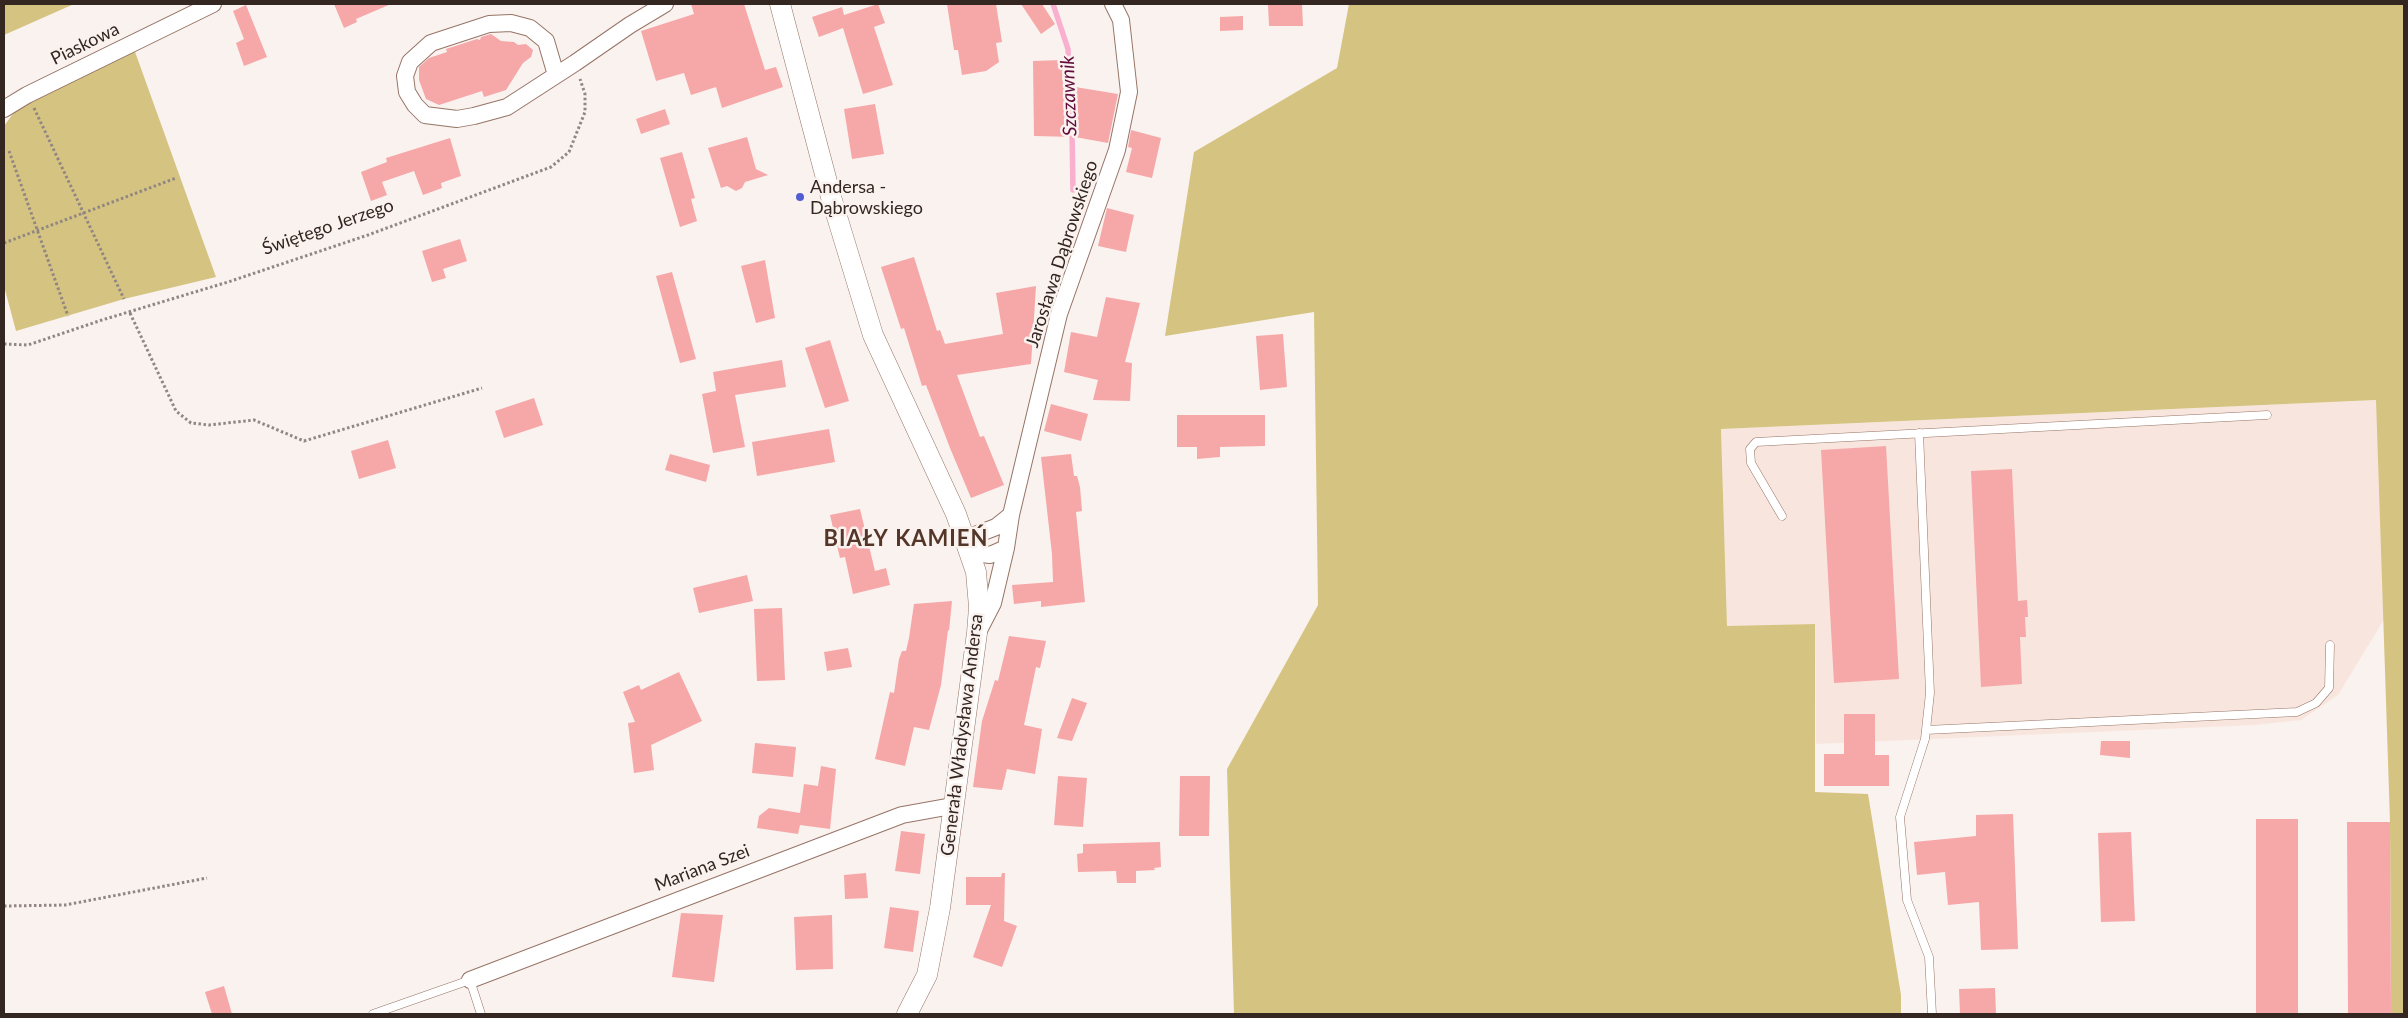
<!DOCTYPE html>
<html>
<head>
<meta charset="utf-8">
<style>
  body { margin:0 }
  #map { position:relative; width:2408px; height:1018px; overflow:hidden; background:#faf2ef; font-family:Lato,sans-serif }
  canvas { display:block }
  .frame { position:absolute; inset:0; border:5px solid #342621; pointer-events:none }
</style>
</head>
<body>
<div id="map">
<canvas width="2408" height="1018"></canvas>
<div class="frame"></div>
</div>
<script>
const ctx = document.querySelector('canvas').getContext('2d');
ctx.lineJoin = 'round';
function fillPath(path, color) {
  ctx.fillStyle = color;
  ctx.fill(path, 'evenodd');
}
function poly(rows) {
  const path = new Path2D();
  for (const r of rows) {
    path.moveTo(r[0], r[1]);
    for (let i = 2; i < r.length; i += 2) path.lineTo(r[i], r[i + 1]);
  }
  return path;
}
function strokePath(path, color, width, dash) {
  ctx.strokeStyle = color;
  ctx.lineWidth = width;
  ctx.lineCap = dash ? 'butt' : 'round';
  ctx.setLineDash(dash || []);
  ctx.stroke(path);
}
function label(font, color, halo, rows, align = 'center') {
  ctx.font = font + ' Lato,sans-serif';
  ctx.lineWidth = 5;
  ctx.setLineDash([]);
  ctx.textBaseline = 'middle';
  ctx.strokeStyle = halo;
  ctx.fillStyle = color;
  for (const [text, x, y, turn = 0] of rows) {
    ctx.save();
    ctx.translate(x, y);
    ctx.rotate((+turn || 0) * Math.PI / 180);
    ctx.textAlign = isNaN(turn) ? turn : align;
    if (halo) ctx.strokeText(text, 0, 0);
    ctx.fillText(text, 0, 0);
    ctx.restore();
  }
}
const built = poly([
  [2377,400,2385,618,2338,695,2301,720,2255,725,1816,744,1815,624,1727,627,1721,429]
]);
const green = poly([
  [4,4,74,4,4,35],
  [1349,4,2404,4,2404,1014,2391,1014,2390,822,2376,400,1721,429,1727,626,1815,624,1815,792,1868,794,1901,995,1901,1014,1234,1014,1227,769,1318,605,1314,312,1165,336,1194,152,1337,68],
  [134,49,216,277,124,299,16,331,4,286,4,126,15,111,36,95]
]);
const stream = poly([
  [1053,4,1068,49,1070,93],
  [1072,130,1073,190]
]);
const building = poly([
  [334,4,391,4,356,19,357,22,344,28],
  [691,4,744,4,765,70,776,67,783,87,722,108,716,87,691,95,684,73,656,81,641,31,694,14],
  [878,4,885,23,874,27,893,85,863,94,843,28,819,37,812,17,842,7,844,15],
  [947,4,996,4,1002,42,996,43,999,62,986,71,962,75,958,50,954,50],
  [1021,4,1042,4,1055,24,1041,34],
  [1268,4,1302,4,1303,26,1269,26],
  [246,5,267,57,244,66,236,43,244,39,233,11],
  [1243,16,1243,30,1220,31,1220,17],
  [491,34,501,41,514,42,518,45,526,44,533,50,531,57,523,63,506,90,484,97,482,91,439,105,426,99,419,80,419,67,429,58,447,52,446,49,477,39,480,40,481,37],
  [1062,60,1063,85,1118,94,1108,143,1075,137,1034,136,1033,61],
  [875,104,884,154,852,159,844,109],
  [665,109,670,124,641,134,636,119],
  [1131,130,1161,138,1152,178,1126,172,1132,148,1128,147],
  [747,137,756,169,768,175,745,182,742,188,736,191,727,186,721,188,708,148],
  [450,138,461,176,441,183,442,188,423,195,414,171,382,182,387,195,371,201,361,172,387,162,386,158],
  [682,152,695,198,691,199,697,221,680,227,660,158],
  [1107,208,1134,215,1126,252,1098,246],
  [460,239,467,261,443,269,446,278,432,282,422,251],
  [914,257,937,331,940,330,945,344,1003,334,996,293,1036,286,1031,364,957,375,980,437,984,436,1004,485,971,498,950,448,926,385,922,386,904,328,901,329,881,267],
  [765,260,775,318,756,323,741,266],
  [672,272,696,359,680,363,656,276],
  [1106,297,1140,303,1125,362,1132,363,1130,401,1093,400,1098,380,1064,372,1071,332,1097,337],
  [1283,334,1287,387,1260,390,1256,336],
  [830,340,849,401,825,408,805,348],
  [782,360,786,387,735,395,745,447,713,453,702,394,716,391,713,372],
  [534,398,543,425,504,438,495,411],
  [1051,404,1088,414,1081,441,1044,431],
  [1177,415,1265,415,1265,446,1220,447,1220,457,1197,459,1197,447,1177,447],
  [829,429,835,462,757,476,752,442],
  [388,440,396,468,359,479,351,451],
  [1886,446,1899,679,1834,683,1821,450],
  [670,454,710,465,706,482,665,470],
  [1071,454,1074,476,1077,476,1080,487,1082,511,1076,512,1085,602,1041,607,1041,601,1014,604,1012,585,1053,582,1052,554,1041,457],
  [2012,469,2018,601,2027,600,2028,617,2025,617,2026,637,2020,637,2022,684,1981,687,1971,471],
  [860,509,875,571,886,568,890,585,853,594,845,557,840,558,830,515],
  [747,575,753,601,699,613,693,588],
  [952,601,949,631,948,630,941,685,929,730,914,727,905,766,875,759,890,692,894,693,899,659,902,651,906,651,909,638,914,604],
  [782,608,785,680,757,681,754,609],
  [1009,636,1046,641,1040,668,1036,667,1024,725,1042,729,1035,774,1007,769,1002,790,973,787,982,721,995,680,998,681],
  [848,648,852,667,827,671,824,652],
  [679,672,702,721,651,745,654,770,634,773,628,723,635,722,623,692,639,685,641,690],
  [1072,698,1087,703,1072,741,1057,738],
  [1844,714,1875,714,1875,755,1889,755,1889,786,1824,786,1824,754,1844,754],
  [2101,741,2130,741,2130,758,2100,755],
  [755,743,796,747,793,777,752,773],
  [821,766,836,769,830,829,800,825,798,834,757,828,759,816,769,808,800,813,804,784,818,786],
  [1058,776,1087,778,1083,827,1054,825],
  [1180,776,1210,776,1209,836,1179,836],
  [2013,814,2018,949,1981,950,1979,902,1948,905,1945,872,1917,875,1914,842,1976,836,1976,815],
  [2256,819,2298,819,2298,1014,2256,1014],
  [2347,822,2390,822,2391,1014,2348,1014],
  [901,831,925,834,920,874,895,871],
  [2131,832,2135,921,2101,922,2098,833],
  [1160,842,1161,867,1154,868,1155,870,1136,871,1136,883,1117,883,1116,871,1078,872,1077,854,1083,853,1083,844],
  [866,873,868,898,845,899,844,875],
  [1002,873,1005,873,1004,921,1017,926,1002,967,973,957,991,905,966,905,966,877,1001,877],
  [890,907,919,911,913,952,884,948],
  [681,913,723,915,714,982,672,977],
  [832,915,833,969,796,970,794,917],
  [224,986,232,1014,212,1014,205,992],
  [1995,988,1996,1014,1960,1014,1959,989]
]);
const path = poly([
  [34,108,124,299],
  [9,151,68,316],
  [4,243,176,178],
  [130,313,176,411,191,423,209,425,254,420,304,441,482,388],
  [4,344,28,345,102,320,228,282,368,235,551,167,569,152,585,112,585,94,580,79],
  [4,906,65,905,207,878]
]);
const service = poly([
  [1919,433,1930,693,1925,739,1900,817,1907,900,1929,957,1932,1014],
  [1782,516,1751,463,1750,449,1756,442,2267,415],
  [1926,730,2297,712,2316,703,2329,688,2330,645],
  [373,1014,470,980,481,1014]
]);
const minor = poly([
  [556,75,546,41,530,28,511,23,489,24,431,43,410,62,405,76,407,92,415,105,425,115,457,119,474,116,507,107,575,63,630,25,665,4],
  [4,109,27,95,213,4],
  [965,539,996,527,1011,515],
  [965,539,982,554,990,555,1006,548],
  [979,630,993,603,1006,548,1011,515,1059,314,1117,150,1129,92,1121,20,1113,4],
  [470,980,902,815,952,806]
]);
const tertiary = poly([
  [780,4,831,197,873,335,956,514,976,572,979,607,977,633,940,908,927,975,907,1014]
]);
const markers = [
  [800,197,5,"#535dd3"]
];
const streetNames = [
  ["Piaskowa",85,44,-26],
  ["Świętego Jerzego",328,227,-19],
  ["Jarosława Dąbrowskiego",1062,254,-72],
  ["Generała Władysława Andersa",962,735,-83],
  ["Mariana Szei",702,868,-21]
];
const poiNames = [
  ["Andersa -",810,187],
  ["Dąbrowskiego",810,208]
];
const waterNames = [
  ["Szczawnik",1069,96,-92]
];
const districtNames = [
  ["BIAŁY KAMIEŃ",906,539]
];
fillPath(built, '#f8e6de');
fillPath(green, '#d5c481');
strokePath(stream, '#f9b0cf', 5.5);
fillPath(building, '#f6a7a8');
strokePath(service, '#967466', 9);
strokePath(minor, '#967466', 18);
strokePath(tertiary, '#967466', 21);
strokePath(path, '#918682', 3, [2.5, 2.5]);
strokePath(service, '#fff', 8);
strokePath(minor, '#fff', 16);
strokePath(tertiary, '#fff', 20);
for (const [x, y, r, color] of markers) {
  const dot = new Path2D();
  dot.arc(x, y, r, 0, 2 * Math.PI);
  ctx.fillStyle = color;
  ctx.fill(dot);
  strokePath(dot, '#faf2ef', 2);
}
label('18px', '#342621', '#faf2ef', streetNames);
label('18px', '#342621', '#faf2ef', poiNames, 'left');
label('italic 19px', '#600b3b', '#faf2ef', waterNames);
ctx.letterSpacing = '1px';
label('bold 22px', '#543629', '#faf2ef', districtNames);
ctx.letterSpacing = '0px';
</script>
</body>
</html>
